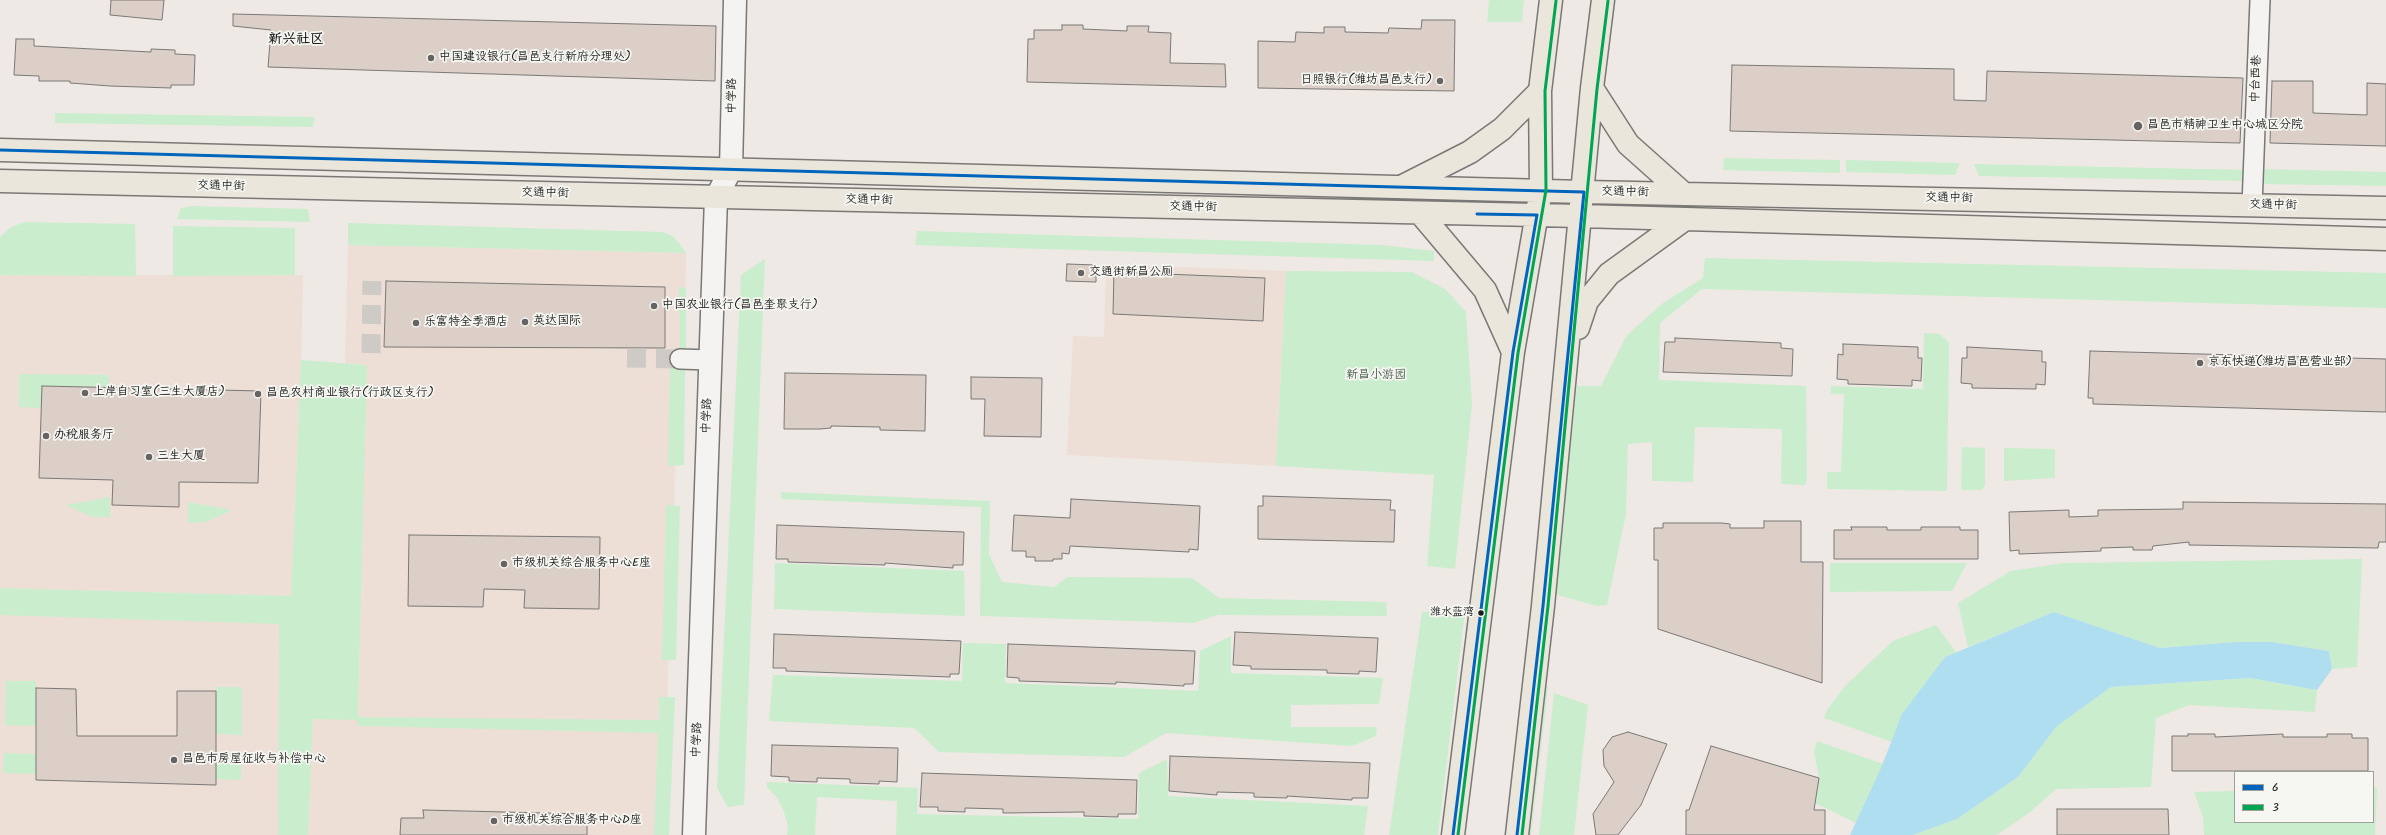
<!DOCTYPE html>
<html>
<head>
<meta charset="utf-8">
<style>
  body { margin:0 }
  #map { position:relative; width:2386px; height:835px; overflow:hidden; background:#eee9e4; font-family:Kalam,sans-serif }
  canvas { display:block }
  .legend { position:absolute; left:2234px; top:771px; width:140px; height:52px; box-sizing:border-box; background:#f6f6f2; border:1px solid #9f9f9c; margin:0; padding:5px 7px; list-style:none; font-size:12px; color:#1c1c1c }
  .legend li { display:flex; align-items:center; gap:8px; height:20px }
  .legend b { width:20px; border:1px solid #9f9f9c }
</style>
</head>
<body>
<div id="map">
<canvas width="2386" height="835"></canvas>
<ul class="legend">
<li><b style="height:5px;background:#0065bd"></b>6</li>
<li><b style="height:5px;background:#00a651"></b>3</li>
</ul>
</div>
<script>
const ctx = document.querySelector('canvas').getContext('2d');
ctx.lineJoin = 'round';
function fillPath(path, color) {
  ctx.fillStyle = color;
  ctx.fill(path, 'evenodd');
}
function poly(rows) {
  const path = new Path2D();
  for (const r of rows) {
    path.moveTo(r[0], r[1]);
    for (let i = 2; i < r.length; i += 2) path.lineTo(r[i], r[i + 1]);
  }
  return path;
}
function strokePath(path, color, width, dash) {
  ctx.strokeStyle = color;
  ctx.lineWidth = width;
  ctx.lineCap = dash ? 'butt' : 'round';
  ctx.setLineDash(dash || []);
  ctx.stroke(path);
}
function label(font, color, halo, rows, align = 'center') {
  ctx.font = font + ' Kalam,"LXGW WenKai TC",sans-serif';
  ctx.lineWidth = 3.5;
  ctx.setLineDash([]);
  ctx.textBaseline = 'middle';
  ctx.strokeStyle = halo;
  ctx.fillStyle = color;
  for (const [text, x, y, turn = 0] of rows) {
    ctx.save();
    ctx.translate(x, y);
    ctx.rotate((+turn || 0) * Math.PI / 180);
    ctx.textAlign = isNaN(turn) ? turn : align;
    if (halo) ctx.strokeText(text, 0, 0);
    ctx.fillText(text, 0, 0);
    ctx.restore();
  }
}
const built = poly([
  [348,245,686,253,685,368,679,369,662,835,308,835,313,719,358,719,367,365,345,363],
  [1106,264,1286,271,1276,466,1067,455,1073,336,1104,337],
  [0,275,303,275,301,360,291,596,0,588],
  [0,599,302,606,301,835,0,835]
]);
const green = poly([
  [1489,0,1524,0,1522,22,1487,22],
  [55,113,314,117,313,127,55,123],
  [1724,158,1840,160,1840,173,1723,170],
  [1846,160,1960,163,1955,175,1846,172],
  [1974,164,2246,170,2246,181,1979,176],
  [2259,169,2386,172,2386,186,2260,184],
  [192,206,308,209,310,222,177,219,181,208],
  [25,222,135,224,136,276,0,275,0,237,11,227],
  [348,223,663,232,674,237,686,253,348,245],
  [173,226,295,228,295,275,173,276],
  [917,231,1382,245,1434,251,1434,261,915,245],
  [1705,258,2386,273,2386,308,1702,289,1660,323,1659,380,1806,386,1807,480,1805,485,1781,484,1782,429,1695,427,1693,482,1652,481,1652,442,1628,444,1626,514,1607,605,1597,606,1554,594,1577,386,1601,386,1627,335,1663,303,1703,278],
  [765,259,744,805,728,807,717,788,741,275],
  [1286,271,1412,272,1445,289,1466,312,1472,404,1455,569,1427,566,1434,475,1276,466],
  [679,287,686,288,686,349,680,348],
  [1924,333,1940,334,1949,343,1947,491,1827,489,1827,472,1841,472,1844,394,1831,394,1831,386,1923,389],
  [301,360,367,365,358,717,659,720,659,697,675,697,669,835,654,835,658,733,358,726,357,720,313,719,308,835,278,835,279,624,0,615,0,588,291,596],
  [670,368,685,368,684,465,668,466],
  [19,374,109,375,109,387,42,386,41,408,19,407],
  [1962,447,1985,448,1985,485,1982,490,1961,490],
  [2004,448,2055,449,2055,478,2004,481],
  [781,492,990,501,989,554,1002,582,1054,587,1068,577,1192,578,1219,598,1386,602,1387,616,1217,615,1194,623,980,616,981,507,781,499],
  [110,497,110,517,92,517,66,505],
  [188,502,232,510,206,522,188,523],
  [666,505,680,506,676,660,662,660],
  [2362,559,2357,667,2332,669,2329,651,2272,642,2235,642,2160,648,2054,612,1968,647,1958,603,2011,571,2064,563],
  [775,563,964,571,965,616,774,609],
  [1830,563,1967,563,1952,591,1830,592],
  [1465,611,1438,835,1389,835,1422,612],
  [1936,625,1956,652,1945,657,1903,714,1892,742,1824,718,1827,710,1845,686,1893,641],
  [1231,636,1231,673,1383,678,1379,704,1291,705,1291,727,1377,727,1376,736,1352,746,1166,733,1124,757,939,752,914,728,769,721,773,675,962,681,963,643,1006,644,1005,683,1198,691,1200,651],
  [2250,678,2317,690,2315,712,2189,705,2156,718,2151,787,2056,789,2029,813,1997,835,1913,835,1957,819,2018,777,2057,726,2111,687],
  [6,681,36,681,36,726,5,725],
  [1542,686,1548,687,1531,835,1525,835],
  [216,687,242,687,242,735,216,734],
  [1554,693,1588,705,1574,835,1539,835],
  [1817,741,1883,764,1856,823,1815,803,1819,778,1814,752],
  [4,753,36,754,36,774,3,773],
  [1167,759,1168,796,1368,806,1364,835,896,835,897,801,817,797,815,835,787,835,788,826,784,812,778,799,767,787,767,782,918,788,917,814,1138,819,1139,773],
  [216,763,241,764,241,780,216,779],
  [2373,787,2377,787,2375,835,2204,835,2203,817,2194,792,2235,791,2235,822,2373,822]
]);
const water = poly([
  [2054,612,2160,648,2235,642,2272,642,2329,651,2332,669,2317,690,2250,678,2111,687,2057,726,2018,777,1957,819,1913,835,1850,835,1881,768,1902,714,1945,657]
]);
const building = poly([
  [111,0,164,0,162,20,110,15,111,0],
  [233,14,716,26,715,81,268,67,271,30,233,26,233,14],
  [1422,20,1455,20,1454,91,1258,88,1258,41,1295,42,1296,32,1324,33,1324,27,1345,27,1345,32,1388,33,1389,28,1421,29,1422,20],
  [1062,25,1083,25,1083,29,1127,31,1127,26,1149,26,1148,32,1171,33,1170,63,1225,64,1226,87,1027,82,1028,39,1034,39,1034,30,1062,30,1062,25],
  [16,39,34,39,34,46,151,52,151,49,175,50,175,54,195,55,194,85,171,85,171,88,110,86,70,83,70,81,39,81,39,76,14,75,16,39],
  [1732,65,1954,69,1954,100,1986,101,1987,71,2243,78,2240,143,1730,131,1732,65],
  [2272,81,2313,81,2313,113,2367,115,2367,83,2386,84,2386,146,2270,143,2272,81],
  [1067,264,1096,265,1096,282,1066,281,1067,264],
  [1114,272,1265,278,1263,321,1113,314,1114,272],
  [386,281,665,287,665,348,384,347,386,281],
  [1675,338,1781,343,1781,348,1793,349,1792,376,1663,372,1665,342,1675,342,1675,338],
  [1843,344,1918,347,1918,358,1922,358,1921,381,1912,380,1912,386,1848,384,1848,380,1837,379,1838,354,1843,355,1843,344],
  [1967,347,2042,351,2042,362,2046,362,2045,385,2036,384,2036,389,1972,388,1972,384,1961,383,1962,358,1967,358,1967,347],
  [2090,351,2386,359,2386,412,2093,404,2093,398,2088,398,2090,351],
  [785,373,926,375,925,431,880,430,880,427,831,426,831,428,820,429,784,429,785,373],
  [971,377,1042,378,1041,437,984,436,985,399,971,399,971,377],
  [42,386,261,391,258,483,179,482,179,507,112,505,113,480,39,478,42,386],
  [1263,496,1391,500,1390,510,1395,510,1394,542,1258,539,1258,506,1263,506,1263,496],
  [1071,499,1200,506,1198,550,1189,549,1189,552,1070,546,1069,554,1062,553,1062,559,1053,559,1053,561,1035,561,1035,557,1026,557,1026,551,1012,551,1014,515,1070,518,1071,499],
  [2183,502,2386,504,2386,542,2379,542,2378,548,2189,545,2189,542,2153,546,2152,550,2133,550,2133,547,2101,548,2101,551,2019,554,2019,550,2010,551,2009,512,2069,510,2069,517,2098,516,2098,510,2183,509,2183,502],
  [1764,521,1801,521,1801,562,1823,562,1822,683,1658,629,1658,560,1654,560,1654,528,1663,528,1663,523,1722,523,1730,524,1730,528,1764,528,1764,521],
  [777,525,964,532,963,565,953,565,953,568,885,563,885,565,788,562,788,559,776,559,777,525],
  [1851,527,1887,527,1887,530,1921,530,1921,527,1960,527,1960,530,1978,530,1978,559,1834,559,1834,530,1852,530,1851,527],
  [409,535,600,537,599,609,524,608,525,590,484,589,483,607,408,606,409,535],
  [1235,632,1378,638,1376,672,1359,671,1359,674,1327,673,1327,670,1251,669,1251,666,1233,665,1235,632],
  [774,634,961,641,959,674,950,674,950,677,786,671,786,668,773,668,774,634],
  [1008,644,1195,651,1193,684,1184,684,1184,686,1116,682,1116,684,1019,681,1019,678,1007,677,1008,644],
  [36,688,76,689,77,736,177,736,177,691,216,691,216,785,36,780,36,688],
  [1628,732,1667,744,1641,805,1624,827,1618,835,1596,835,1593,814,1614,782,1604,766,1603,750,1612,737,1628,732],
  [2188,734,2215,734,2215,737,2283,734,2283,737,2327,737,2327,734,2352,734,2352,738,2368,738,2368,771,2172,771,2172,736,2188,736,2188,734],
  [772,745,898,748,897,782,879,781,879,784,850,783,850,779,817,778,817,782,789,781,789,777,771,776,772,745],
  [1711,746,1819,778,1814,810,1825,810,1825,835,1686,835,1686,810,1689,810,1711,746],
  [1170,756,1370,763,1368,798,1352,798,1352,800,1287,796,1287,798,1254,797,1254,793,1217,792,1217,795,1169,791,1170,756],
  [922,773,1137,780,1136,814,1118,814,1118,817,1084,816,1084,812,1003,813,1003,809,965,808,965,812,938,811,938,807,920,807,922,773],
  [2057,809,2168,809,2169,835,2057,835,2057,809],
  [423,810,587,814,587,835,400,835,401,818,424,818,423,810]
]);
const streetTunnel = poly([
  [371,353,372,281],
  [627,358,680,359]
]);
const street = poly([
  [2252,206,2260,0],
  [680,359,710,360]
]);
const secondary = poly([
  [694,835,716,198,731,169,735,0]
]);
const primary = poly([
  [1592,88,1628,144,1684,194],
  [0,150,1584,192,2386,208],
  [0,181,1580,216,2386,239],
  [1403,186,1470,152,1502,129,1540,91],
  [1420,213,1485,290,1513,352],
  [1578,328,1587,301,1609,274,1685,219],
  [1453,835,1513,352,1541,190,1540,91,1551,0],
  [1517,835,1543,606,1592,88,1603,0]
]);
const bus1 = poly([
  [0,150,1584,192,1543,606,1517,835],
  [1453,835,1513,352,1537,215,1477,214]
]);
const bus2 = poly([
  [1458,835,1518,353,1546,190,1545,91,1556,1],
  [1522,835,1548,606,1597,89,1608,1]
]);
const markers = [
  [431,58,4,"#666462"],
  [1440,81,4,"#666462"],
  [2138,126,5,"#666462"],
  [1081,273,4,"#666462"],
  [654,306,4,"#666462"],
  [525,322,4,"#666462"],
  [416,323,4,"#666462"],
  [2200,363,4,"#666462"],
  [85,393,4,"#666462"],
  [258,394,4,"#666462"],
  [46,436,4,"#666462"],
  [149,457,4,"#666462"],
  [504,564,4,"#666462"],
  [1481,613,3.5,"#1c1c1c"],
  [174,760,4,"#666462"],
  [494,821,4,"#666462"]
];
const busNames = [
  ["潍水蓝湾",1474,613]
];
const poiNames = [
  ["中国建设银行(昌邑支行新府分理处)",439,58],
  ["日照银行(潍坊昌邑支行)",1432,81,"right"],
  ["昌邑市精神卫生中心城区分院",2147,126],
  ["交通街新昌公厕",1089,273],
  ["中国农业银行(昌邑奎聚支行)",662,306],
  ["英达国际",533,322],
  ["乐富特全季酒店",424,323],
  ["京东快递(潍坊昌邑营业部)",2208,363],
  ["上岸自习室(三生大厦店)",93,393],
  ["昌邑农村商业银行(行政区支行)",266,394],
  ["办税服务厅",54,436],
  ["三生大厦",157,457],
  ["市级机关综合服务中心E座",512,564],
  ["昌邑市房屋征收与补偿中心",182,760],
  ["市级机关综合服务中心D座",502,821]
];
const streetNames = [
  ["中台西巷",2257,79,-88],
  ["中学路",733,96,-89],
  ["交通中街",221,187,1],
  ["交通中街",1625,193,1],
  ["交通中街",545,194,1],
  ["交通中街",1949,199,1],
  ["交通中街",869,201,1],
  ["交通中街",2273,206,1],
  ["交通中街",1193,208,1],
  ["中学路",708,416,-88],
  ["中学路",698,740,-88]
];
const parkNames = [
  ["新昌小游园",1376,376]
];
const quarterNames = [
  ["新兴社区",296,41]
];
fillPath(built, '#eedfd6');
fillPath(green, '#caedcd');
fillPath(water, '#afdef1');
fillPath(building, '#dbcfc8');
strokePath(building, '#7a7876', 1);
strokePath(streetTunnel, '#cecac6', 19, [19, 10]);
strokePath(street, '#7a7876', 22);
strokePath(secondary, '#7a7876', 25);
strokePath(primary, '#7a7876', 25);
strokePath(street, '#f4f3f1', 19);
strokePath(secondary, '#f4f3f1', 22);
strokePath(primary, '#ebe6dc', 22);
strokePath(bus1, '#0065bd', 3);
strokePath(bus2, '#00a651', 3);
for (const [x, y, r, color] of markers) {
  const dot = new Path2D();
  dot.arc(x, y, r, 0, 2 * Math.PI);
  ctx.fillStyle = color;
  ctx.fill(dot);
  strokePath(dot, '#f6f6f2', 1.5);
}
label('11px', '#1c1c1c', '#f6f6f2', busNames, 'right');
label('12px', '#1c1c1c', '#f6f6f2', poiNames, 'left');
label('12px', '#1c1c1c', '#f6f6f2', streetNames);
label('12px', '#475c4c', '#f6f6f2', parkNames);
label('bold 14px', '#1c1c1c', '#f6f6f2', quarterNames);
</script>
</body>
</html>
